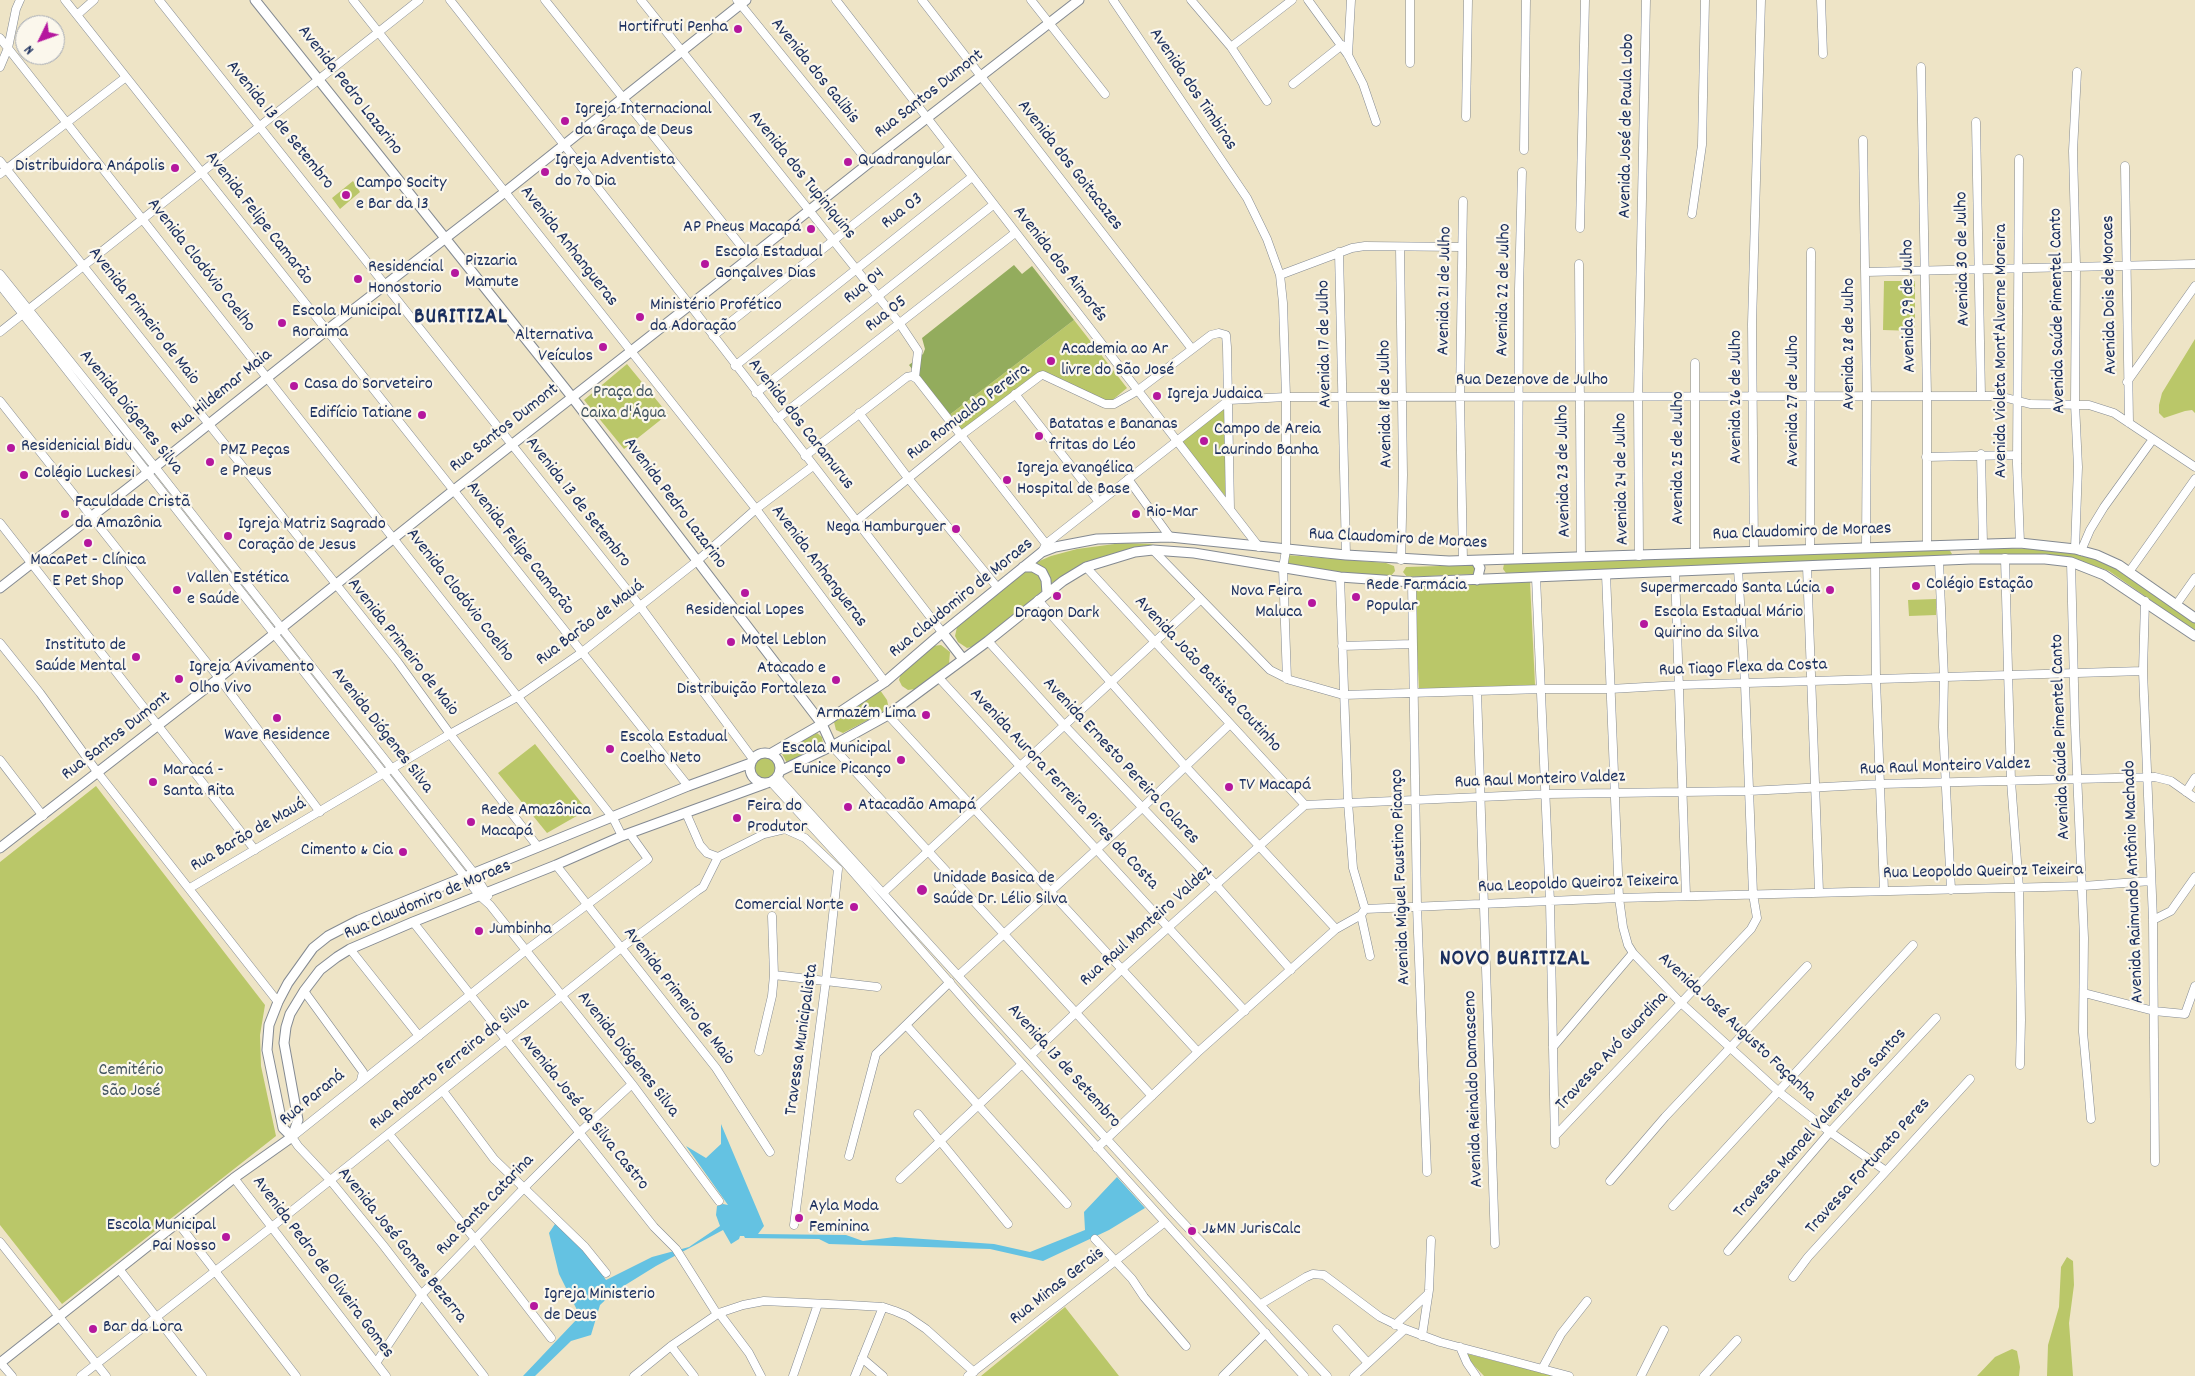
<!DOCTYPE html>
<html>
<head>
<meta charset="utf-8">
<style>
  body { margin:0 }
  #map { position:relative; width:2195px; height:1376px; overflow:hidden; background:#eee4c6; font-family:Dekko,sans-serif }
  canvas { display:block }
  .north { position:absolute; left:15px; top:15px; width:50px; height:50px; box-sizing:border-box; background:#fbf7ec; border:1px solid #a1a7b3; border-radius:50%; rotate:228deg; font-size:14px; font-weight:700; line-height:20px; text-align:center; color:#1b2f5e }
  .north::after { content:''; display:block; margin:auto; width:18px; height:22px; background:#b5179e; clip-path:polygon(50% 0,100% 100%,50% 72%,0 100%) }
</style>
</head>
<body>
<div id="map">
<canvas width="2195" height="1376"></canvas>
<div class="north">N</div>
</div>
<script>
const ctx = document.querySelector('canvas').getContext('2d');
ctx.lineJoin = 'round';
function fillPath(path, color) {
  ctx.fillStyle = color;
  ctx.fill(path, 'evenodd');
}
function poly(rows) {
  const path = new Path2D();
  for (const r of rows) {
    if (r.length === 3) {
      path.moveTo(r[0] + r[2], r[1]);
      path.arc(r[0], r[1], r[2], 0, 2 * Math.PI);
      continue;
    }
    path.moveTo(r[0], r[1]);
    for (let i = 2; i < r.length; i += 2) path.lineTo(r[i], r[i + 1]);
  }
  return path;
}
function strokePath(path, color, width, dash) {
  ctx.strokeStyle = color;
  ctx.lineWidth = width;
  ctx.lineCap = dash ? 'butt' : 'round';
  ctx.setLineDash(dash || []);
  ctx.stroke(path);
}
function label(font, color, halo, rows, align = 'center') {
  ctx.font = font + ' Dekko,sans-serif';
  ctx.lineWidth = 4.5;
  ctx.setLineDash([]);
  ctx.textBaseline = 'middle';
  ctx.strokeStyle = halo;
  ctx.fillStyle = color;
  for (const [text, x, y, turn = 0] of rows) {
    ctx.save();
    ctx.translate(x, y);
    ctx.rotate((+turn || 0) * Math.PI / 180);
    ctx.textAlign = isNaN(turn) ? turn : align;
    if (halo) ctx.strokeText(text, 0, 0);
    ctx.fillText(text, 0, 0);
    ctx.restore();
  }
}
const green = poly([
  [353,181,360,192,340,209,332,198],
  [1884,281,1915,281,1915,331,1883,330],
  [1074,320,1127,388,1110,402,1041,371,962,432,948,416],
  [2195,339,2195,413,2192,410,2185,411,2164,418,2159,413,2159,405,2162,393],
  [627,364,668,414,624,449,584,400],
  [1226,405,1227,498,1181,443],
  [1122,543,1154,544,1108,555,1078,567,1050,584,979,645,967,648,958,642,955,636,957,627,1024,570,1037,562,1051,556,1077,549],
  [1982,547,2055,550,2080,553,2112,564,2195,622,2195,631,2109,571,2078,560,2054,556,1980,556,1979,551],
  [1949,549,1952,554,1949,557,1506,573,1503,569,1504,564],
  [1286,555,1386,563,1394,566,1395,571,1390,577,1369,577,1285,564],
  [1473,565,1475,569,1474,574,1407,577,1403,572,1406,567],
  [1530,582,1535,685,1419,689,1414,586],
  [1936,599,1936,615,1909,616,1908,600],
  [941,645,950,652,949,664,915,689,908,690,902,686,899,680,901,673,933,646],
  [880,690,887,700,889,709,843,733,836,730,834,722],
  [817,733,822,737,823,744,787,763,781,752],
  [535,744,587,810,547,833,498,773],
  [765,768,11],
  [96,786,265,1005,260,1035,261,1066,276,1136,62,1304,0,1225,0,862],
  [2067,1257,2073,1261,2074,1285,2069,1323,2073,1376,2047,1376,2048,1345,2059,1307,2061,1267],
  [1065,1307,1119,1376,981,1376],
  [2012,1349,2017,1351,2020,1367,2019,1376,1977,1376,1995,1357],
  [1468,1354,1554,1376,1484,1376,1466,1357]
]);
const forest = poly([
  [1014,265,1022,274,1032,266,1074,320,948,416,909,365,923,354,925,349,922,338]
]);
const water = poly([
  [721,1124,764,1226,758,1234,846,1235,863,1241,895,1237,994,1244,1030,1252,1085,1230,1084,1212,1117,1177,1145,1208,1109,1230,1043,1261,990,1249,829,1244,819,1239,745,1238,744,1236,740,1236,739,1239,731,1244,723,1230,656,1266,614,1292,600,1305,591,1335,571,1341,535,1376,523,1376,577,1319,577,1310,559,1274,549,1233,557,1221,590,1256,606,1280,652,1257,689,1247,720,1226,716,1215,717,1206,723,1204,728,1205,686,1146,706,1158,721,1144]
]);
const minor = poly([
  [65,0,688,786],
  [159,0,640,606,753,759],
  [353,0,756,509,885,682],
  [450,0,690,305,942,632],
  [545,0,750,257],
  [641,0,900,324,918,351,915,377],
  [737,0,869,163],
  [836,0,1259,547],
  [922,0,1192,349],
  [1031,0,1105,94],
  [1113,0,1247,198,1267,239,1280,275,1283,303,1286,397,1286,550,1283,568,1287,679],
  [1191,0,1231,47,1267,101],
  [1308,0,1348,55,1363,84,1376,122],
  [1821,0,1823,54],
  [77,15,94,0],
  [0,38,613,818,622,836],
  [1231,47,1292,0],
  [1348,55,1351,0],
  [1410,63,1410,0],
  [0,67,8,48,16,9,20,0],
  [1921,67,1927,396,1927,545],
  [1293,84,1342,45],
  [1466,117,1468,0],
  [1976,122,1981,396],
  [1863,140,1867,397,1866,547],
  [1524,150,1526,0],
  [2019,159,2017,464,2020,543],
  [0,161,397,661,450,734,538,847],
  [2125,166,2129,423],
  [0,174,126,77],
  [1463,201,1460,398,1463,561],
  [1692,214,1702,145,1705,0],
  [1580,228,1585,0],
  [1400,247,1403,475,1401,560],
  [1339,252,1346,555],
  [1579,264,1581,557],
  [1866,272,2195,264],
  [0,274,155,467,474,873,488,896],
  [1280,275,1352,248,1365,246,1461,247],
  [0,285,480,896,490,905,632,1084,719,1201],
  [0,332,419,0],
  [713,336,950,148],
  [1695,363,1695,553],
  [735,366,972,177],
  [2127,382,2195,286],
  [756,393,993,205],
  [1015,394,1099,502],
  [0,401,219,678,320,812],
  [859,413,908,478,997,587],
  [777,419,1015,233],
  [1981,454,1983,544],
  [805,456,907,377,912,376,917,379,1046,544],
  [1926,457,2017,455],
  [1128,479,1170,537],
  [855,522,960,436,1040,376,1043,375,1105,404,1114,404,1137,391,1211,335,1219,333,1226,335,1227,347,1230,509],
  [0,523,255,850],
  [1810,549,1811,252],
  [2075,549,2078,467,2075,404,2076,266,2073,151,2077,72],
  [1153,550,1270,670,1290,680,1343,695,1542,689,1610,689,1680,685,2143,671],
  [1754,551,1752,324,1761,0],
  [2081,551,2090,530,2104,507,2153,439],
  [1042,552,1046,544,1229,400,1286,397,1999,396,2030,404,2089,405,2114,413,2195,467],
  [1639,556,1638,397,1646,0],
  [2005,558,2011,781,2019,888,2021,1020,2020,1065],
  [1518,559,1519,289,1522,172],
  [1939,561,1944,678,1943,727,1951,890],
  [2071,562,2075,725,2084,938,2083,1032,2091,1119],
  [1875,563,1876,680,1884,891],
  [1807,566,1819,892],
  [1086,567,1305,805],
  [1675,571,1686,896],
  [2129,572,2195,479],
  [1606,574,1619,898,1623,927,1628,945,1633,953,1680,1002,1779,1092,1830,1132,1886,1171],
  [1340,577,1348,802,1353,868,1365,909],
  [1536,577,1550,902,1555,1144],
  [1412,582,1417,906,1427,1172],
  [1038,600,1186,767,1336,929],
  [2145,601,2143,671,2153,920,2155,1162],
  [2176,605,2195,578],
  [988,641,1064,725,1216,885,1291,970],
  [0,643,40,693,98,773,278,1002],
  [1342,646,1413,644],
  [939,678,1245,1011],
  [1477,692,1495,1244],
  [888,715,1198,1052],
  [832,746,1152,1096],
  [0,760,43,816],
  [777,777,1175,1214,1327,1376],
  [771,782,847,865,976,1013,1304,1376],
  [2186,792,2195,778],
  [686,813,700,845,707,853,718,857],
  [556,865,716,1068,770,1152],
  [190,888,450,734,519,696,581,653,697,561,756,509,813,466],
  [884,892,1200,600],
  [1365,909,1619,898,2083,886,2151,881],
  [1361,915,1370,956],
  [2153,920,2171,911,2195,877],
  [413,922,654,1227,676,1249,717,1314],
  [350,949,419,1036],
  [774,975,877,987],
  [959,975,1142,808,1230,724],
  [304,991,363,1072,361,1080],
  [2084,993,2154,1011,2185,1014,2195,986],
  [906,1025,1067,1204],
  [1553,1047,1633,953],
  [759,1051,772,996,774,975,772,916],
  [1031,1055,1122,969,1305,805,1547,794,1749,791,1881,784,2155,777,2171,781,2195,798],
  [443,1091,494,1159,585,1247,606,1273],
  [918,1114,1008,1224],
  [389,1134,474,1238,551,1338],
  [1556,1135,1751,929,1757,918,1753,894,1745,684,1738,569],
  [1097,1148,1198,1052,1336,929,1361,915,1365,909],
  [849,1156,876,1054,950,982],
  [234,1178,386,1376],
  [900,1179,1022,1064],
  [1610,1181,1665,1117,1807,966],
  [1673,1206,1913,945],
  [178,1223,296,1376],
  [794,1225,826,980,838,869],
  [1095,1239,1132,1279,1144,1297,1186,1346],
  [0,1242,106,1376],
  [1728,1251,1830,1132,1936,1018],
  [119,1269,202,1376],
  [1793,1277,1808,1257,1970,1079],
  [1261,1304,1306,1277,1313,1274,1324,1275,1380,1317,1405,1329,1440,1342,1569,1376],
  [719,1313,749,1353,761,1376],
  [1395,1325,1428,1294],
  [1337,1329,1368,1363],
  [1422,1336,1429,1290,1431,1240],
  [671,1346,694,1376],
  [1460,1347,1467,1363,1476,1376],
  [862,1358,883,1376],
  [0,1362,12,1376],
  [376,1363,422,1294,525,1187,579,1133,632,1084],
  [1542,1369,1561,1334,1587,1301],
  [81,1376,273,1226,621,948,697,891,703,887,718,857,764,834,785,829,805,838,838,869],
  [484,1376,383,1245,330,1180,298,1146,292,1137,525,951,647,860,648,859,630,834],
  [634,1376,671,1346,719,1313,743,1305,764,1301,849,1305,883,1307,895,1311,907,1316,926,1329,974,1372],
  [793,1376,818,1304],
  [855,1376,883,1307],
  [968,1376,1165,1222],
  [1223,1376,1266,1333],
  [1354,1376,1405,1329],
  [1641,1376,1664,1330],
  [1704,1376,1737,1340]
]);
const major = poly([
  [255,0,572,397,822,724,832,746],
  [1476,561,1480,568,1477,580],
  [1023,567,1033,567,1042,572,1046,580,1047,593],
  [0,588,155,467,327,330,505,192,746,0],
  [942,632,963,659],
  [765,768,15],
  [770,754,822,724,885,682,936,638,1042,552,1055,547,1097,539,1170,537,1346,555,1449,561,2020,543,2075,549,2097,555,2119,565,2195,618],
  [780,771,832,746,888,715,988,641,1063,581,1086,567,1135,552,1153,550,1194,553,1340,577,1412,582,1971,559,2045,559,2071,562,2104,575,2195,636],
  [0,848,219,678,454,490,690,305,869,163,1079,0],
  [292,1137,283,1128,267,1050,269,1025,278,1002,288,983,313,948,328,936,359,920,688,786,751,763],
  [292,1137,298,1120,284,1043,286,1027,290,1014,304,991,320,970,337,957,350,949,413,922,556,865,622,836,767,783],
  [0,1363,234,1178,292,1137]
]);
const markers = [
  [738,29,5,"#b5179e"],
  [565,121,5,"#b5179e"],
  [848,162,5,"#b5179e"],
  [175,168,5,"#b5179e"],
  [545,172,5,"#b5179e"],
  [346,195,5,"#b5179e"],
  [811,229,5,"#b5179e"],
  [705,264,5,"#b5179e"],
  [455,273,5,"#b5179e"],
  [358,279,5,"#b5179e"],
  [640,317,5,"#b5179e"],
  [282,323,5,"#b5179e"],
  [603,347,5,"#b5179e"],
  [1051,361,5,"#b5179e"],
  [294,386,5,"#b5179e"],
  [1157,396,5,"#b5179e"],
  [422,415,5,"#b5179e"],
  [1039,436,5,"#b5179e"],
  [1204,441,5,"#b5179e"],
  [11,448,5,"#b5179e"],
  [210,462,5,"#b5179e"],
  [24,475,5,"#b5179e"],
  [1007,480,5,"#b5179e"],
  [65,514,5,"#b5179e"],
  [1136,514,5,"#b5179e"],
  [956,529,5,"#b5179e"],
  [228,536,5,"#b5179e"],
  [88,543,5,"#b5179e"],
  [1916,586,5,"#b5179e"],
  [177,590,5,"#b5179e"],
  [1830,590,5,"#b5179e"],
  [745,593,5,"#b5179e"],
  [1057,596,5,"#b5179e"],
  [1356,597,5,"#b5179e"],
  [1312,603,5,"#b5179e"],
  [1644,624,5,"#b5179e"],
  [731,642,5,"#b5179e"],
  [136,657,5,"#b5179e"],
  [179,679,5,"#b5179e"],
  [836,680,5,"#b5179e"],
  [926,715,5,"#b5179e"],
  [277,718,5,"#b5179e"],
  [610,749,5,"#b5179e"],
  [901,760,5,"#b5179e"],
  [153,782,5,"#b5179e"],
  [1229,787,5,"#b5179e"],
  [848,807,5,"#b5179e"],
  [737,818,5,"#b5179e"],
  [471,822,5,"#b5179e"],
  [403,852,5,"#b5179e"],
  [922,890,6,"#b5179e"],
  [854,907,5,"#b5179e"],
  [479,931,5,"#b5179e"],
  [799,1218,5,"#b5179e"],
  [1192,1231,5,"#b5179e"],
  [226,1237,5,"#b5179e"],
  [534,1306,5,"#b5179e"],
  [93,1329,5,"#b5179e"]
];
const poiNames = [
  ["Hortifruti Penha",728,29,"right"],
  ["Igreja Internacional",575,111],
  ["da Graça de Deus",575,132],
  ["Igreja Adventista",555,162],
  ["do 7o Dia",555,183],
  ["Quadrangular",858,162],
  ["Distribuidora Anápolis",165,168,"right"],
  ["Campo Socity",356,185],
  ["e Bar da 13",356,206],
  ["AP Pneus Macapá",801,229,"right"],
  ["Escola Estadual",715,254],
  ["Gonçalves Dias",715,275],
  ["Pizzaria",465,263],
  ["Mamute",465,284],
  ["Residencial",368,269],
  ["Honostorio",368,290],
  ["Ministério Profético",650,307],
  ["da Adoração",650,328],
  ["Escola Municipal",292,313],
  ["Roraima",292,334],
  ["Alternativa",593,337,"right"],
  ["Veículos",593,358,"right"],
  ["Academia ao Ar",1061,351],
  ["livre do São José",1061,372],
  ["Casa do Sorveteiro",304,386],
  ["Igreja Judaica",1167,396],
  ["Edifício Tatiane",412,415,"right"],
  ["Batatas e Bananas",1049,426],
  ["fritas do Léo",1049,447],
  ["Campo de Areia",1214,431],
  ["Laurindo Banha",1214,452],
  ["Residenicial Bidu",21,448],
  ["PMZ Peças",220,452],
  ["e Pneus",220,473],
  ["Igreja evangélica",1017,470],
  ["Hospital de Base",1017,491],
  ["Colégio Luckesi",34,475],
  ["Faculdade Cristã",75,504],
  ["da Amazônia",75,525],
  ["Rio-Mar",1146,514],
  ["Igreja Matriz Sagrado",238,526],
  ["Coração de Jesus",238,547],
  ["Nega Hamburguer",946,529,"right"],
  ["MacaPet - Clínica",88,562,"center"],
  ["E Pet Shop",88,583,"center"],
  ["Vallen Estética",187,580],
  ["e Saúde",187,601],
  ["Colégio Estação",1926,586],
  ["Rede Farmácia",1366,587],
  ["Popular",1366,608],
  ["Supermercado Santa Lúcia",1820,590,"right"],
  ["Nova Feira",1302,593,"right"],
  ["Maluca",1302,614,"right"],
  ["Residencial Lopes",745,612,"center"],
  ["Escola Estadual Mário",1654,614],
  ["Quirino da Silva",1654,635],
  ["Dragon Dark",1057,615,"center"],
  ["Motel Leblon",741,642],
  ["Instituto de",126,647,"right"],
  ["Saúde Mental",126,668,"right"],
  ["Igreja Avivamento",189,669],
  ["Olho Vivo",189,690],
  ["Atacado e",826,670,"right"],
  ["Distribuição Fortaleza",826,691,"right"],
  ["Armazém Lima",916,715,"right"],
  ["Wave Residence",277,737,"center"],
  ["Escola Estadual",620,739],
  ["Coelho Neto",620,760],
  ["Escola Municipal",891,750,"right"],
  ["Eunice Picanço",891,771,"right"],
  ["Maracá -",163,772],
  ["Santa Rita",163,793],
  ["TV Macapá",1239,787],
  ["Atacadão Amapá",858,807],
  ["Feira do",747,808],
  ["Produtor",747,829],
  ["Rede Amazônica",481,812],
  ["Macapá",481,833],
  ["Cimento & Cia",393,852,"right"],
  ["Unidade Basica de",933,880],
  ["Saúde Dr. Lélio Silva",933,901],
  ["Comercial Norte",844,907,"right"],
  ["Jumbinha",489,931],
  ["Ayla Moda",809,1208],
  ["Feminina",809,1229],
  ["Escola Municipal",216,1227,"right"],
  ["Pai Nosso",216,1248,"right"],
  ["J&MN JurisCalc",1202,1231],
  ["Igreja Ministerio",544,1296],
  ["de Deus",544,1317],
  ["Bar da Lora",103,1329]
];
const streetNames = [
  ["Avenida dos Galibis",814,72,51],
  ["Avenida dos Timbiras",1192,90,56],
  ["Avenida Pedro Lazarino",349,91,52],
  ["Rua Santos Dumont",930,95,-38],
  ["Avenida 13 de Setembro",279,126,51],
  ["Avenida José de Paula Lobo",1628,126,-89],
  ["Avenida dos Goitacazes",1069,166,52],
  ["Avenida dos Tupiniquins",801,176,51],
  ["Rua 03",903,212,-38],
  ["Avenida Felipe Camarão",258,219,52],
  ["Avenida Anhangueras",568,247,52],
  ["Avenida 30 de Julho",1964,259,-91],
  ["Avenida dos Aimorés",1059,265,52],
  ["Avenida Clodóvio Coelho",200,266,52],
  ["Rua 04",865,287,-39],
  ["Avenida 22 de Julho",1505,290,-89],
  ["Avenida 21 de Julho",1446,291,-89],
  ["Avenida Dois de Moraes",2111,295,-91],
  ["Avenida 29 de Julho",1910,306,-91],
  ["Avenida Saúde Pimentel Canto",2059,311,-91],
  ["Rua 05",887,315,-38],
  ["Avenida Primeiro de Maio",143,317,52],
  ["Avenida 17 de Julho",1326,344,-91],
  ["Avenida 28 de Julho",1851,344,-90],
  ["Avenida Violeta Mont'Alverne Moreira",2003,351,-90],
  ["Rua Dezenove de Julho",1532,382],
  ["Rua Hildemar Maia",222,393,-39],
  ["Avenida 26 de Julho",1738,397,-90],
  ["Avenida 27 de Julho",1795,401,-90],
  ["Avenida 18 de Julho",1387,404,-91],
  ["Avenida Diógenes Silva",130,413,51],
  ["Rua Romualdo Pereira",969,413,-37],
  ["Avenida dos Caramurus",800,425,52],
  ["Rua Santos Dumont",505,429,-38],
  ["Avenida 25 de Julho",1680,458,-90],
  ["Avenida 23 de Julho",1565,471,-91],
  ["Avenida 24 de Julho",1623,479,-91],
  ["Avenida 13 de Setembro",577,503,52],
  ["Avenida Pedro Lazarino",674,504,53],
  ["Rua Claudomiro de Moraes",1802,533,-2],
  ["Rua Claudomiro de Moraes",1398,540,3],
  ["Avenida Felipe Camarão",519,549,52],
  ["Avenida Anhangueras",818,567,53],
  ["Avenida Clodóvio Coelho",459,596,52],
  ["Rua Claudomiro de Moraes",962,599,-39],
  ["Rua Barão de Mauá",591,624,-37],
  ["Avenida Primeiro de Maio",402,648,52],
  ["Rua Tiago Flexa da Costa",1743,669,-2],
  ["Avenida João Batista Coutinho",1207,675,47],
  ["Avenida Diógenes Silva",381,731,52],
  ["Rua Santos Dumont",117,737,-38],
  ["Avenida Saúde Pimentel Canto",2062,737,-92],
  ["Avenida Ernesto Pereira Colares",1120,762,47],
  ["Rua Raul Monteiro Valdez",1945,768,-2],
  ["Rua Raul Monteiro Valdez",1540,781,-2],
  ["Avenida Aurora Ferreira Pires da Costa",1063,790,47],
  ["Rua Barão de Mauá",249,836,-30],
  ["Rua Leopoldo Queiroz Teixeira",1983,873,-1],
  ["Avenida Miguel Faustino Picanço",1402,877,-92],
  ["Avenida Raimundo Antônio Machado",2135,882,-92],
  ["Rua Leopoldo Queiroz Teixeira",1578,885,-2],
  ["Rua Claudomiro de Moraes",428,901,-23],
  ["Rua Raul Monteiro Valdez",1147,927,-42],
  ["Avenida Primeiro de Maio",678,997,52],
  ["Avenida José Augusto Façanha",1736,1028,43],
  ["Travessa Municipalista",803,1040,-82],
  ["Travessa Avó Guardina",1613,1052,-47],
  ["Avenida Diógenes Silva",627,1055,52],
  ["Rua Roberto Ferreira da Silva",450,1065,-39],
  ["Avenida 13 de Setembro",1063,1067,48],
  ["Avenida Reinaldo Damasceno",1475,1089,-92],
  ["Rua Paraná",313,1099,-39],
  ["Avenida José da Silva Castro",583,1113,51],
  ["Travessa Manoel Valente dos Santos",1821,1124,-48],
  ["Travessa Fortunato Peres",1869,1167,-48],
  ["Rua Santa Catarina",486,1206,-46],
  ["Avenida José Gomes Bezerra",401,1246,51],
  ["Avenida Pedro de Oliveira Gomes",322,1268,53],
  ["Rua Minas Gerais",1058,1287,-38]
];
const parkNames = [
  ["Praça da",623,394],
  ["Caixa d'Água",623,415],
  ["Cemitério",131,1072],
  ["São José",131,1093]
];
const districtNames = [
  ["BURITIZAL",461,319],
  ["NOVO BURITIZAL",1515,961]
];
fillPath(green, '#bac769');
fillPath(forest, '#93ac5d');
fillPath(water, '#64c2e2');
strokePath(minor, '#848a92', 9);
strokePath(major, '#848a92', 11);
strokePath(minor, '#fff', 8);
strokePath(major, '#fff', 9);
for (const [x, y, r, color] of markers) {
  const dot = new Path2D();
  dot.arc(x, y, r, 0, 2 * Math.PI);
  ctx.fillStyle = color;
  ctx.fill(dot);
  strokePath(dot, '#fbf7ec', 2);
}
label('18px', '#1b2f5e', '#fbf7ec', poiNames, 'left');
label('18px', '#1b2f5e', '#fbf7ec', streetNames);
label('18px', '#435561', '#fbf7ec', parkNames);
ctx.letterSpacing = '1px';
label('bold 22px', '#1b2f5e', '#fbf7ec', districtNames);
ctx.letterSpacing = '0px';
</script>
</body>
</html>
